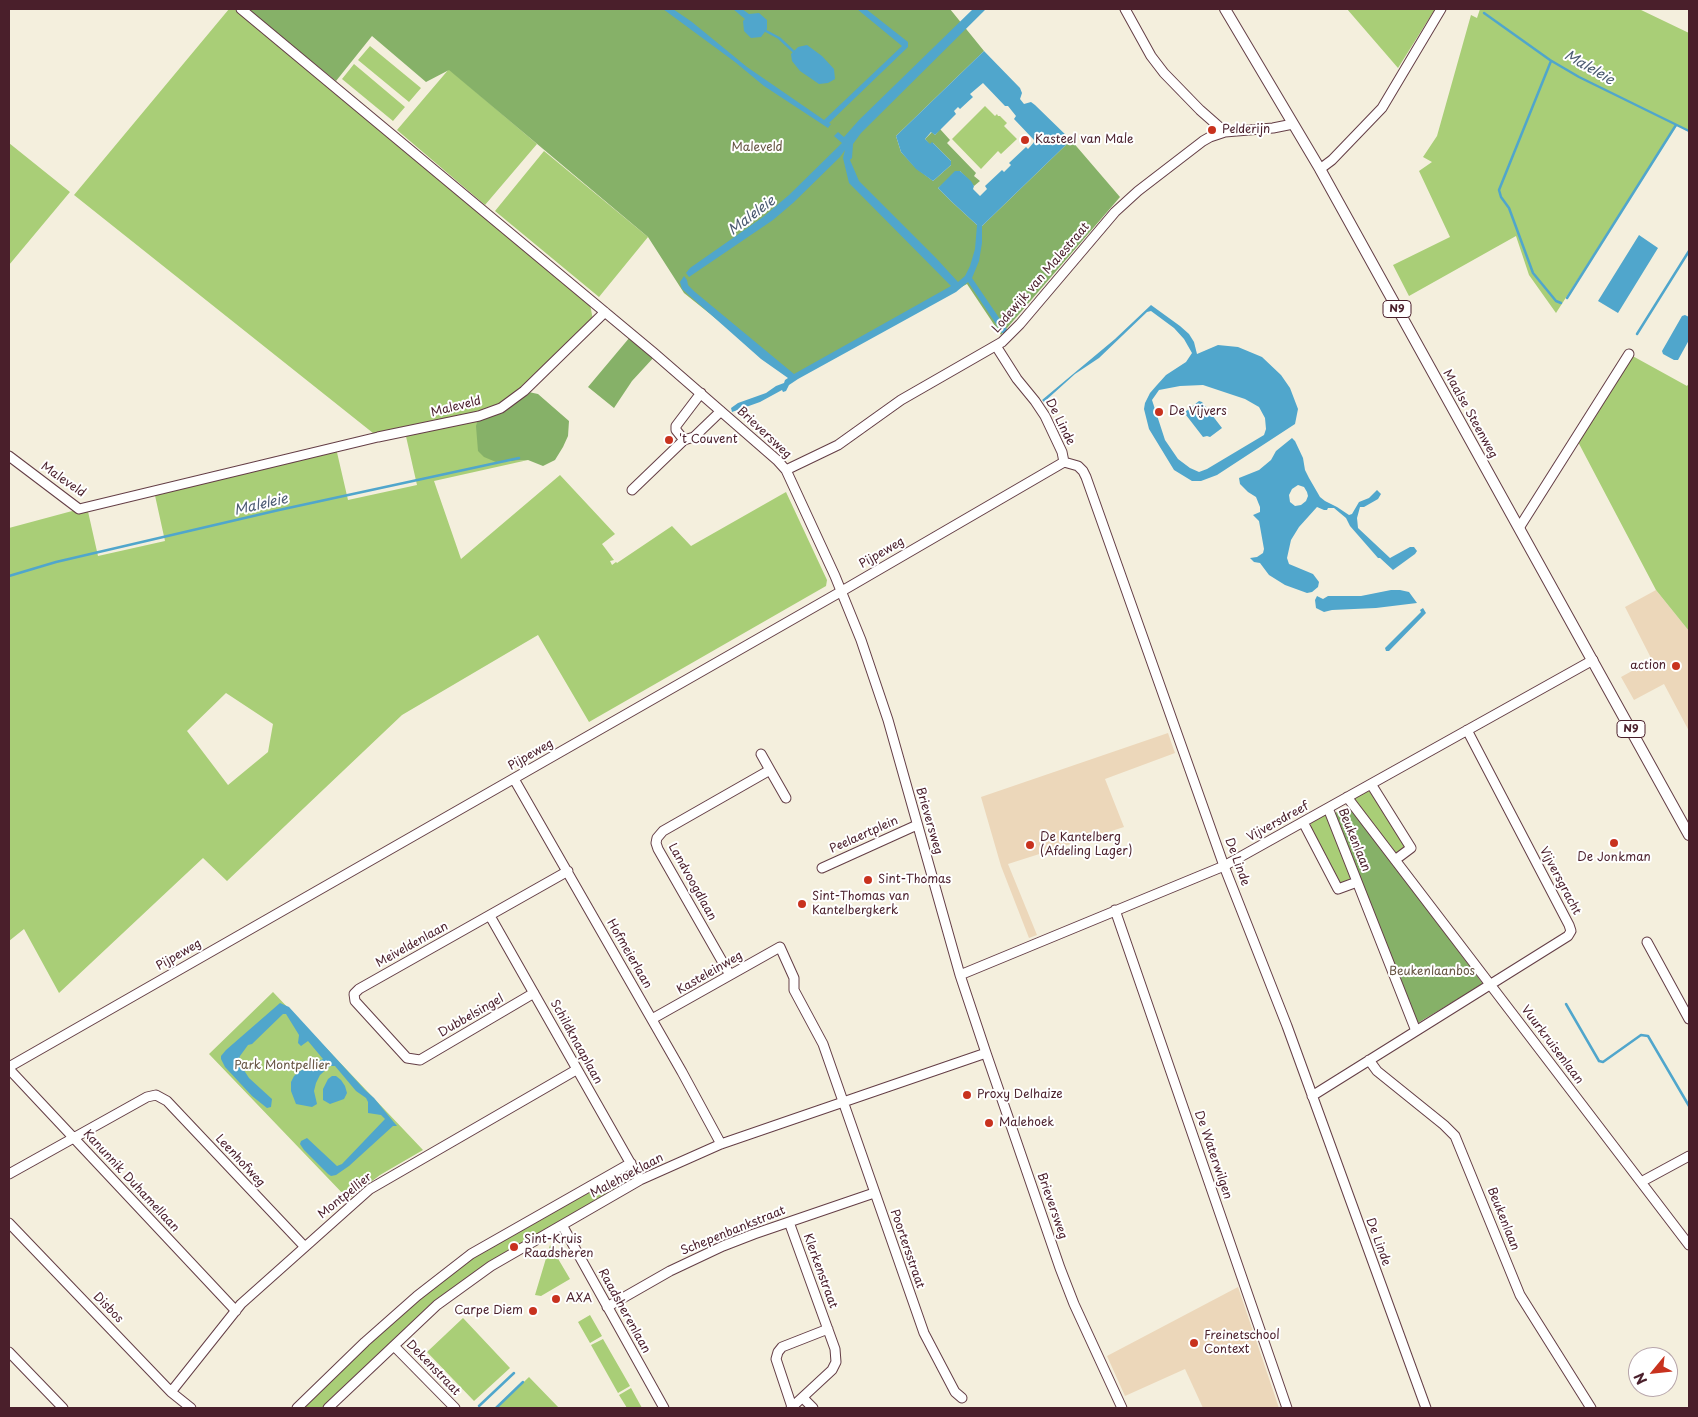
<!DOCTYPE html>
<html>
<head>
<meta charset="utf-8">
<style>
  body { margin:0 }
  #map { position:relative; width:1698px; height:1417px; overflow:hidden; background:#f4efdd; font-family:"Playpen Sans",sans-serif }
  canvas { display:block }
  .frame { position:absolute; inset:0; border:10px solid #4a1f2b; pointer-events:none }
  .north { position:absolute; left:1628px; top:1347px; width:50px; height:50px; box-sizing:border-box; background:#fff; border:1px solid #b7a5aa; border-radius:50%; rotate:242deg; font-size:14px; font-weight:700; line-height:20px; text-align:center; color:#4a1f2b }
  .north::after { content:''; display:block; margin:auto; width:18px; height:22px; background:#c8321e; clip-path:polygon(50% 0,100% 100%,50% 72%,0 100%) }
</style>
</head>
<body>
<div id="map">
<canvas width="1698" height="1417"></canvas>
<div class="frame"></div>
<div class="north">N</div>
</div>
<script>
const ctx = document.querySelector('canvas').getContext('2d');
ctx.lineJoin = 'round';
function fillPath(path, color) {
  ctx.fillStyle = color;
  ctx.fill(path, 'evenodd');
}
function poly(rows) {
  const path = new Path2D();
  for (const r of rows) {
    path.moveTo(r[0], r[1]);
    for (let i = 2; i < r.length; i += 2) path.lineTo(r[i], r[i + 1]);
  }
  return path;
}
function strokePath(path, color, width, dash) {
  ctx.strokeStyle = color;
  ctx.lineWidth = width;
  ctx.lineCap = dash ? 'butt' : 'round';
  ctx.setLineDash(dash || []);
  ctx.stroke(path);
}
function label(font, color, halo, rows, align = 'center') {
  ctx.font = font + ' "Playpen Sans",sans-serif';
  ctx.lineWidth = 4;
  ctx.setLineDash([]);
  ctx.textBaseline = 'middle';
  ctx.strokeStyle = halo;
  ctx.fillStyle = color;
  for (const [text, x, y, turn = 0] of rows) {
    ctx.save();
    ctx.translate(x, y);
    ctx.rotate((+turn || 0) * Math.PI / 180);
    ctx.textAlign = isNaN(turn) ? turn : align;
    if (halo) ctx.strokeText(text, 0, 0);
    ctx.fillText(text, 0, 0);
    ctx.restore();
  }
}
const built = poly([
  [1656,590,1689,631,1689,731,1664,684,1634,700,1621,677,1652,660,1625,607],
  [1168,733,1175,753,1105,779,1124,827,1008,864,1037,935,1029,938,1001,866,981,797],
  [1238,1287,1279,1408,1203,1408,1185,1369,1125,1396,1107,1356]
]);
const green = poly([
  [229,9,236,9,590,304,593,320,524,391,496,462,528,460,434,481,461,559,560,475,615,534,602,544,614,560,610,561,612,565,616,562,617,563,672,526,691,546,786,492,827,580,826,586,589,722,538,635,402,715,227,881,203,858,59,993,24,929,9,941,9,528,87,507,98,556,165,541,154,491,336,448,348,500,417,485,405,432,378,437,74,195],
  [226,693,273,724,268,752,228,785,187,731],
  [1347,9,1435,9,1398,68],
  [1480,9,1639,9,1689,33,1689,131,1677,125,1556,313,1529,275,1516,236,1409,296,1393,265,1450,237,1419,171,1432,162,1423,157,1437,136,1471,15,1477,18],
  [370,46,421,88,409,102,358,60],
  [354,64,405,107,393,121,342,79],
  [449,69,537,144,485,205,397,130],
  [985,106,995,116,997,114,998,116,1000,116,1007,123,1004,126,1017,139,1001,154,998,151,981,169,952,139],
  [9,143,70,192,9,265],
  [544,151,648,237,599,297,495,211],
  [1629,354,1687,386,1689,383,1689,631,1656,590,1576,438],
  [1365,790,1373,793,1405,845,1405,848,1396,854,1354,800,1355,797],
  [1323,815,1328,816,1351,878,1344,884,1339,882,1310,827,1311,822],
  [273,992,423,1150,380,1175,351,1197,347,1198,209,1054],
  [620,1173,626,1177,627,1183,528,1239,380,1353,322,1408,302,1408,421,1296,472,1257],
  [550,1245,570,1279,541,1296,535,1295],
  [590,1315,602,1336,590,1343,578,1322],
  [463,1318,510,1368,474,1401,427,1352],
  [603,1339,630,1386,618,1393,591,1345],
  [529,1377,559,1408,497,1408],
  [631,1388,642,1408,627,1408,619,1395]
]);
const forest = poly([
  [247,9,950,9,984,51,896,136,901,152,916,168,933,181,951,165,951,161,933,143,930,145,925,139,932,132,935,135,940,129,950,140,947,143,976,173,974,176,980,181,974,186,960,171,938,188,952,202,977,225,982,226,1071,140,1120,197,1001,335,967,284,791,379,684,293,648,237,449,70,426,82,372,36,336,81],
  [630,337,655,356,632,381,614,408,588,387],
  [524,391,538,394,569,421,568,436,563,447,555,460,543,466,528,460,496,462,484,457,478,451,476,426,479,416],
  [1350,806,1483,984,1416,1024,1335,813]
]);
const water = poly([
  [663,9,673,9,692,22,747,67,824,120,902,46,857,9,866,9,908,42,908,47,829,123,831,124,828,128,764,86,735,62],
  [733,9,742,9,749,14,759,13,767,20,767,29,761,37,751,38,744,31,743,21,745,19],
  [973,9,986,9,861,133,853,144,852,158,850,160,859,181,936,258,958,282,965,276,970,266,975,249,977,225,952,202,938,188,955,171,960,171,971,181,974,186,973,189,980,196,987,189,985,186,1002,170,1004,172,1011,165,1009,163,1026,147,1028,149,1035,141,1014,119,1016,116,1008,106,1005,106,983,83,970,94,973,97,960,109,958,107,954,111,956,114,935,135,931,132,925,139,930,144,932,142,951,161,951,165,933,181,916,169,901,152,896,136,984,51,1020,88,1022,93,1020,99,1024,104,1031,102,1035,105,1071,140,982,226,982,243,979,261,972,278,1008,331,1006,333,1002,333,968,282,956,292,798,379,789,385,786,391,783,392,782,390,760,402,732,412,731,408,738,403,766,393,776,386,784,383,785,380,788,378,761,359,682,289,680,282,684,276,687,280,688,285,695,292,794,374,951,286,849,183,843,158,845,150,840,157,793,203,773,220,689,277,686,273,690,268,763,217,789,195,842,143,834,136,838,132,844,137,859,120],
  [807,45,822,56,834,69,835,79,828,83,819,84,800,71,792,61,791,54,798,47],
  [1639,235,1658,248,1618,313,1598,301],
  [1151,305,1180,326,1189,334,1194,342,1197,354,1218,345,1238,347,1262,357,1281,375,1290,388,1298,409,1295,424,1217,475,1201,481,1192,481,1174,470,1149,429,1144,409,1145,403,1150,393,1157,385,1166,375,1186,362,1192,353,1184,339,1174,328,1151,311,1147,312,1099,358,1075,374,1044,402,1042,400,1115,339],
  [1203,385,1245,399,1259,407,1265,418,1266,429,1264,435,1207,469,1199,472,1190,468,1178,459,1165,440,1152,400,1159,390,1180,386],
  [1685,315,1689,317,1689,340,1678,360,1674,360,1663,354,1662,351,1682,316],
  [1199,401,1202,402,1222,428,1210,437,1207,436,1203,437,1186,415,1187,414,1185,412],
  [1292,438,1295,441,1303,458,1305,470,1309,478,1320,497,1325,501,1337,507,1349,515,1352,514,1359,502,1369,498,1377,490,1381,494,1378,499,1364,507,1360,507,1357,518,1358,528,1390,558,1410,547,1414,547,1417,551,1415,554,1393,570,1380,558,1378,558,1350,526,1346,518,1334,508,1328,508,1327,510,1324,510,1317,507,1299,527,1291,540,1287,558,1289,564,1313,574,1319,582,1318,587,1312,592,1307,593,1285,585,1269,575,1260,563,1254,562,1250,558,1257,557,1263,553,1264,549,1259,521,1253,515,1260,512,1260,507,1256,497,1248,492,1240,484,1239,478,1259,470,1271,460,1276,451],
  [1298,485,1304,487,1307,492,1308,496,1306,501,1301,505,1295,506,1290,502,1289,495,1292,489],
  [1391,590,1400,590,1409,592,1417,603,1376,608,1332,610,1324,612,1316,608,1315,600,1317,596,1323,599,1328,596,1361,596],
  [1423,608,1426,613,1389,651,1386,651,1385,648,1421,612,1420,610],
  [280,1003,289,1007,365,1090,374,1098,397,1126,393,1126,349,1166,336,1175,331,1176,328,1174,304,1150,300,1144,301,1141,307,1138,337,1166,342,1164,385,1119,381,1115,368,1113,368,1102,366,1098,356,1091,335,1066,330,1066,320,1075,316,1083,314,1091,317,1104,312,1107,296,1104,291,1091,291,1082,294,1076,300,1071,323,1059,308,1041,301,1046,298,1043,299,1035,286,1014,283,1014,252,1044,248,1045,240,1056,238,1061,249,1078,272,1099,271,1107,267,1108,252,1096,225,1067,221,1059,221,1056,226,1050],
  [332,1076,336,1076,341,1080,345,1086,347,1093,344,1099,330,1104,323,1100,323,1089,328,1079]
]);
const stream = poly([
  [1484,13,1550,60,1579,77,1689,131],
  [766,31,779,38,794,52],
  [1551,61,1499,190,1501,197,1509,208,1533,273,1556,301,1561,303],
  [1567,298,1676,125],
  [1637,334,1689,251],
  [9,576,56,562,279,510,519,458],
  [1566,1004,1599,1061,1603,1062,1641,1035,1648,1036,1689,1106],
  [479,1406,514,1373],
  [496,1408,523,1382]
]);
const minor = poly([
  [241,9,654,353,777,460,786,470,835,576,861,640,888,720,960,975,986,1053,1060,1268,1074,1304,1122,1408],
  [1125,9,1151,56,1164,73,1200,110,1225,132],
  [1320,169,1332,160,1382,108,1441,9],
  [996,346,1017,379,1035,401,1045,416,1062,452,1064,462],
  [701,393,676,426,676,430,684,440,694,437,721,411],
  [9,456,79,509,378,437,479,416,501,408,524,391,605,312],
  [1064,462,1078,466,1083,471,1086,477,1224,866,1287,1026,1426,1408],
  [786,470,838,445,901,400,1002,342,1020,324,1115,212,1138,191,1203,141,1210,137,1225,132,1273,128,1293,124],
  [632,490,684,440],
  [1519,528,1629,354],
  [761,754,770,770],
  [514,779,682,1072,721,1144],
  [1371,784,1411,848,1395,860],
  [1347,797,1689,1245],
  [1328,808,1416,1031],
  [1303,822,1338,889,1357,882],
  [822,868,917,825],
  [1115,910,1287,1408],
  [490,916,640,1180],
  [1647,942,1689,1019],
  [730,975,658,849,656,843,657,838,663,831,770,770,786,798],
  [960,975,1224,866,1593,660],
  [534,993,420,1060,407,1058,355,1001,354,994,359,989,568,871],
  [652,1019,780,947,794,978,794,990,823,1044,924,1333,955,1392,962,1398],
  [1369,1060,1377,1071,1444,1125,1455,1136,1520,1295,1591,1408],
  [9,1067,842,591,1064,462],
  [9,1069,236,1311],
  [1312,1096,1568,936,1571,931,1569,925,1467,730],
  [9,1174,147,1097,156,1095,167,1101,304,1246],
  [1641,1182,1689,1156],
  [789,1222,835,1349,836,1362,832,1370,791,1408],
  [9,1223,171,1392,191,1408],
  [562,1225,664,1408],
  [607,1307,670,1271,723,1246,754,1234,874,1193],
  [394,1346,455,1408],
  [9,1352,63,1408],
  [171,1392,241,1304,370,1189,576,1070],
  [803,1398,813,1408],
  [792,1407,776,1359,778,1352,782,1347,828,1329],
  [297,1408,365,1342,417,1296,471,1254,631,1163],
  [328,1408,437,1305,491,1266,640,1180,721,1144,986,1053]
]);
const major = poly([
  [1225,9,1320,169,1689,835]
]);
const markers = [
  [1212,130,5,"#c8321e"],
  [1025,140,5,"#c8321e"],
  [1159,412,5,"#c8321e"],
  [669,440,5,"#c8321e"],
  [1676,666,5,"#c8321e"],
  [1614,843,5,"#c8321e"],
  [1030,845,5,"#c8321e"],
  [868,880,5,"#c8321e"],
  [802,904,5,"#c8321e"],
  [967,1095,5,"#c8321e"],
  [989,1123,5,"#c8321e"],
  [514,1247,5,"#c8321e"],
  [556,1299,5,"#c8321e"],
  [533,1311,5,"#c8321e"],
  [1194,1343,5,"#c8321e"]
];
const shields = [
  [1397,309,28],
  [1631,729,28]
];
const shieldNames = [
  ["N9",1397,309],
  ["N9",1631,729]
];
const poiNames = [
  ["Pelderijn",1222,130],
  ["Kasteel van Male",1035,140],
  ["De Vijvers",1169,412],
  ["'t Couvent",679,440],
  ["action",1666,666,"right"],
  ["De Kantelberg",1040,838],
  ["(Afdeling Lager)",1040,852],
  ["De Jonkman",1614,858,"center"],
  ["Sint-Thomas",878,880],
  ["Sint-Thomas van",812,897],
  ["Kantelbergkerk",812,911],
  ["Proxy Delhaize",977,1095],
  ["Malehoek",999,1123],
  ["Sint-Kruis",524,1240],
  ["Raadsheren",524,1254],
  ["AXA",566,1299],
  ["Carpe Diem",523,1311,"right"],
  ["Freinetschool",1204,1336],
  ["Context",1204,1350]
];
const parkNames = [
  ["Maleveld",757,148],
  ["Beukenlaanbos",1432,972],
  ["Park Montpellier",282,1066]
];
const streetNames = [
  ["Lodewijk van Malestraat",1041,278,-49],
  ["Maleveld",456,407,-14],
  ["Maalse Steenweg",1470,414,61],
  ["De Linde",1060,422,63],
  ["Brieversweg",764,433,43],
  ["Maleveld",63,480,35],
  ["Pijpeweg",882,553,-30],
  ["Pijpeweg",531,755,-30],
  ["Brieversweg",929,821,74],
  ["Vijversdreef",1278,822,-29],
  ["Peelaertplein",864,835,-24],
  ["Beukenlaan",1354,840,68],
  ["De Linde",1237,862,70],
  ["Vijversgracht",1560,881,62],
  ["Landvoogdlaan",692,882,61],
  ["Meiveldenlaan",412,945,-29],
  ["Hofmeierlaan",629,954,60],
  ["Pijpeweg",179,955,-30],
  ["Kasteleinweg",710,973,-30],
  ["Dubbelsingel",471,1016,-30],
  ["Schildknaaplaan",576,1042,61],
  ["Vuurkruisenlaan",1552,1045,53],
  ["De Waterwilgen",1213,1155,71],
  ["Leenhofweg",240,1161,47],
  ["Malehoeklaan",627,1176,-28],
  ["Kanunnik Duhamellaan",131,1181,47],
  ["Montpellier",345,1196,-39],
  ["Brieversweg",1052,1206,71],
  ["Beukenlaan",1503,1219,68],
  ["Schepenbankstraat",733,1231,-22],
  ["De Linde",1378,1242,70],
  ["Poortersstraat",907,1249,71],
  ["Klerkenstraat",820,1271,70],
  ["Disbos",108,1308,46],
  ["Raadsherenlaan",624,1311,61],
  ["Dekenstraat",433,1368,46]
];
const waterNames = [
  ["Maleleie",1589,68,30],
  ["Maleleie",752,216,-37],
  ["Maleleie",261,505,-13]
];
fillPath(built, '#ecd7ba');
fillPath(green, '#a9ce77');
fillPath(forest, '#86b168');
fillPath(water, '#50a6cc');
strokePath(stream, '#50a6cc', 2.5);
strokePath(minor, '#643e46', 11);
strokePath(major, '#643e46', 12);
strokePath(minor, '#fff', 9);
strokePath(major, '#fff', 10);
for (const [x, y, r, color] of markers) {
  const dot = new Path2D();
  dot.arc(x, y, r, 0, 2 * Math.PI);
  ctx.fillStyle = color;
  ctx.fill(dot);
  strokePath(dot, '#fff', 2);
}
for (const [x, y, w] of shields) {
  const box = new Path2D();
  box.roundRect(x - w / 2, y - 8.5, w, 17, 4);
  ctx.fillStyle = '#fff';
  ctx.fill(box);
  strokePath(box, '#4a1f2b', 1);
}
label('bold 11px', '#4a1f2b', null, shieldNames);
label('12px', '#4a1f2b', '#fff', poiNames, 'left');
label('12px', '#665442', '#fff', parkNames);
label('12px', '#4a1f2b', '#fff', streetNames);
label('italic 14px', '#4d5c73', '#fff', waterNames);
</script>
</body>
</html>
